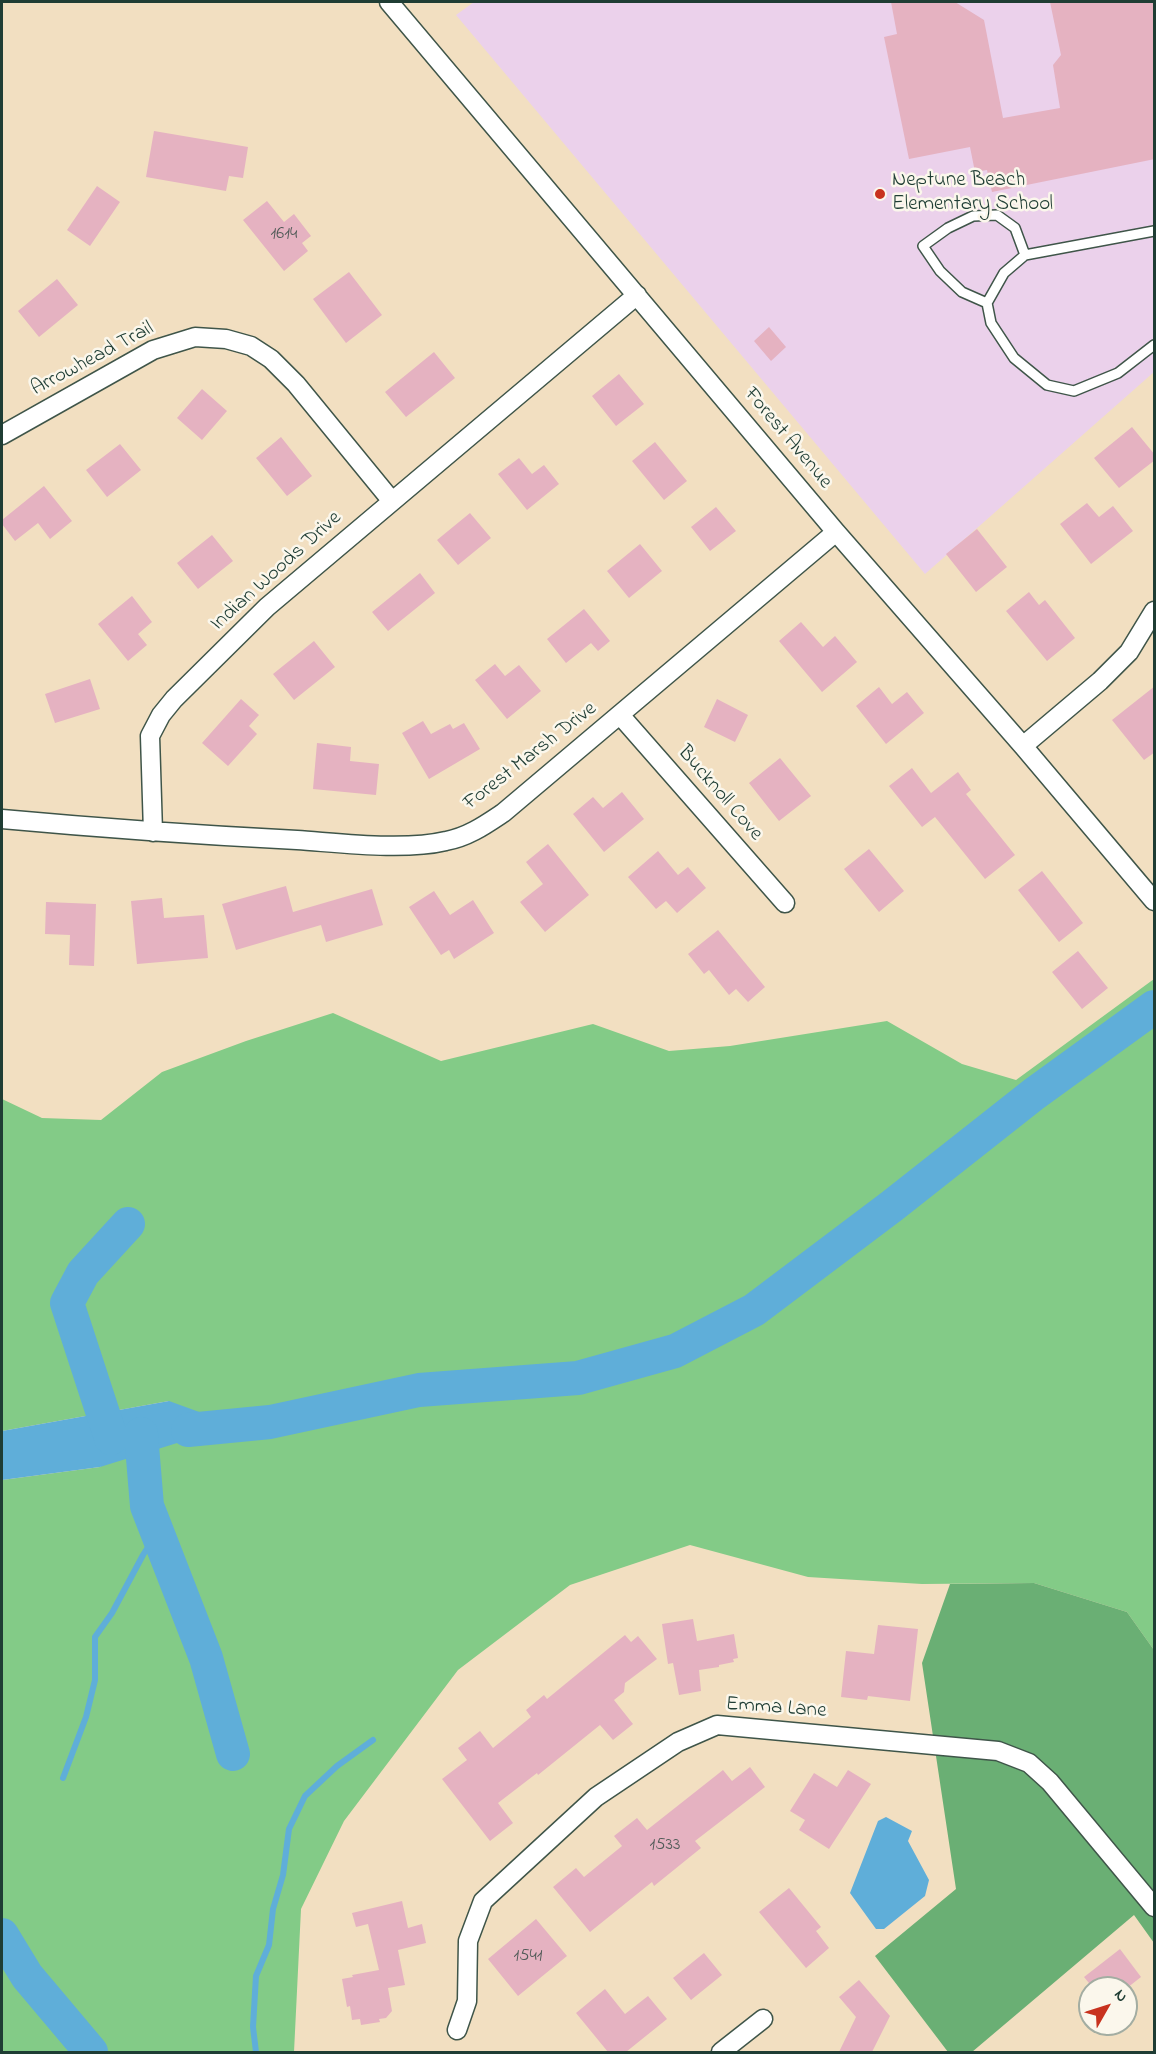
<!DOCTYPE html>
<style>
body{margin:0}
#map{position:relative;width:1156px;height:2054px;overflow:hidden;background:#f2dfc1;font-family:"Indie Flower",sans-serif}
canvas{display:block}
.frame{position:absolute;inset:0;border:3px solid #1f3d34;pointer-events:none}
.north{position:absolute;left:1078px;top:1976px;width:60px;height:60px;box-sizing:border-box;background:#fbf7ec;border:2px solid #a3ada2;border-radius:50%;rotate:51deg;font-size:16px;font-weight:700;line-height:24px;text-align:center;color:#1f3d34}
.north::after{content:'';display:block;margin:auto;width:21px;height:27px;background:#c8321e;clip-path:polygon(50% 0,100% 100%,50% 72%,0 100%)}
</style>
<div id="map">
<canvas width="1156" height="2054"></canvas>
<div class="frame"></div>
<div class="north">N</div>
</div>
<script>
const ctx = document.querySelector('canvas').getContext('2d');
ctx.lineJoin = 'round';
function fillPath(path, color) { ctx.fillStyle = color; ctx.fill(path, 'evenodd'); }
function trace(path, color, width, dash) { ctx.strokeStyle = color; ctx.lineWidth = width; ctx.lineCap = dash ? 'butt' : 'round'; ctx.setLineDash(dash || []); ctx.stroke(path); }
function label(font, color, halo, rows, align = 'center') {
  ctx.font = font + ' "Indie Flower",sans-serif'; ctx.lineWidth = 5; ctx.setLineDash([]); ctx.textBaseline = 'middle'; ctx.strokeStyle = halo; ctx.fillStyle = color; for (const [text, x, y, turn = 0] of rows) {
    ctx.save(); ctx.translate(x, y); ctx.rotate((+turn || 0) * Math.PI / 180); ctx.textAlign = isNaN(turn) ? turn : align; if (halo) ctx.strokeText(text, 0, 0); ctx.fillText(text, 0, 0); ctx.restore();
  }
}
fillPath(new Path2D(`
 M474,2H1154V372L925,574L456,15Z`), '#ebd1eb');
fillPath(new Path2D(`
 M1154,979V1650L1127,1612L1034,1583L922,1584L808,1577L690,1545L570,1585L458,1670L344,1821L301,1909L294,2052H2V1480L100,1467L169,1401L2,1431V1099L42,1118L101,1120L162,1072L246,1041L333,1013L441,1061L593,1024L669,1051L730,1046L887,1021L962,1064L1016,1080Z`), '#83cb87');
fillPath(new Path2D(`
 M1034,1583L1127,1612L1154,1650V1943L1134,1915L972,2052H948L875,1956L956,1889L922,1663L950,1584Z`), '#6aaf74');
fillPath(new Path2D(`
 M169,1401L235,1425L100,1467L2,1480V1431Z
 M886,1817L912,1831L908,1841L929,1880L925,1896L884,1929H876L850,1893L878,1821Z`), '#5faed9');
trace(new Path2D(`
 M63,1778L86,1717L95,1680V1637L112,1613L143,1555L157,1533
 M256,2052L253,2027L256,1976L269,1945L273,1909L283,1875L289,1829L305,1796L337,1766L373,1740`), '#5faed9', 6);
trace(new Path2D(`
 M188,1430L270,1422L419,1390L578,1378L675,1351L754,1310L892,1206L1034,1094L1154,1007
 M141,1434L147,1506L206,1658L233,1754
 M111,1438L67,1303L83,1273L128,1224
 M2,1935L27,1976L91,2052`), '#5faed9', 34);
fillPath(new Path2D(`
 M891,2H955L984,20L1003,118L1060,108L1053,65L1061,55L1050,2H1155V159L992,192L987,170L975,172L970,147L909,159L884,37L897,34Z
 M154,131L248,147L243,178L229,176L226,191L146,177Z
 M97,186L120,202L90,246L67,230Z
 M267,201L284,222L294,214L311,236L302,243L308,251L284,271L243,220Z
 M349,272L382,315L346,343L313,299Z
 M57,279L78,305L39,337L18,311Z
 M769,327L786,347L771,361L754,341Z
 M434,352L455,378L406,417L385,392Z
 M619,374L644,404L616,426L592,396Z
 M202,389L227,411L202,440L177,418Z
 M1132,427L1155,455V460L1119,488L1094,458Z
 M281,437L312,476L287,496L256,458Z
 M655,442L687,481L664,500L632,461Z
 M120,444L141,470L107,497L86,470Z
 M519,458L532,474L544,465L559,484L527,510L498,474Z
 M44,486L72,521L50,539L38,523L15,541L2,524V520Z
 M1087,503L1099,517L1113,506L1133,531L1091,564L1060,524Z
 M716,507L736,531L710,551L691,527Z
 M470,513L491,538L458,565L437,540Z
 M977,529L1007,567L976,592L946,554Z
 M212,535L233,561L198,589L177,563Z
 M640,544L662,571L629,598L607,571Z
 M420,573L435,593L388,631L372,612Z
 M1029,592L1039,605L1045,600L1075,638L1047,661L1006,611Z
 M132,596L152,622L138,634L147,645L128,661L98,624Z
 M584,609L610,641L598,651L591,643L566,663L547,639Z
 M801,622L823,647L835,636L857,662L822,692L779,641Z
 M314,641L335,667L294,700L273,674Z
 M495,664L505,676L519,665L541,691L507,719L475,680Z
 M90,679L100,709L55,723L45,694Z
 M1155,686V752L1144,760L1112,720Z
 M879,687L892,704L907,692L924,713L886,744L856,706Z
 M241,699L259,715L249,726L257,734L228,766L202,743Z
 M717,699L748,715L735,742L704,727Z
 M423,721L431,734L450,724L453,729L464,723L480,749L429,779L402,733Z
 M317,743L351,747L350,761L379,764L376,795L313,789Z
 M780,758L811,796L779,821L749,783Z
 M912,768L931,793L958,772L971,790L966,794L1015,855L985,879L935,817L922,827L889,786Z
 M622,792L644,819L604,852L573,814L593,797L603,808Z
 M548,844L589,895L545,932L520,902L543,884L526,862Z
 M869,849L904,891L879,912L844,869Z
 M658,851L678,875L688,867L706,888L677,913L666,901L656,909L628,877Z
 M1042,871L1083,923L1059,942L1018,890Z
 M286,886L293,912L372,889L383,925L326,942L321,925L236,950L222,904Z
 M434,891L450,915L473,900L494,933L454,959L449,950L441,955L409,907Z
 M162,898L164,918L204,915L208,958L137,964L131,901Z
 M46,902L96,904L94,966L69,965L70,935L45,934Z
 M718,930L765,987L748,1002L736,989L729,995L709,970L704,974L688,954Z
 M1078,951L1108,988L1082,1009L1052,972Z
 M693,1619L697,1641L734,1634L738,1658L733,1659L734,1662L719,1665V1667L699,1670L701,1691L679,1695L673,1663L668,1664L662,1624Z
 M878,1625L918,1629L910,1701L868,1696L867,1700L841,1697L846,1651L874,1654Z
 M625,1635L631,1642L638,1636L657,1659L625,1683L624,1692L614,1700L633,1724L613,1740L600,1725L538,1775L537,1773L498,1803L513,1823L490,1841L442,1779L467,1760L458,1748L480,1731L493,1748L531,1717L526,1710L544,1695L547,1699Z
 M750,1767L765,1787L695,1841L701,1848L654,1886L652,1882L590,1932L553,1887L576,1868L584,1877L622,1846L614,1836L637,1818L647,1830L723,1770L732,1781Z
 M848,1770L871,1784L829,1849L799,1830L805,1820L790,1811L814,1773L837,1787Z
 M789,1888L821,1927L816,1931L829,1948L806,1968L759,1912Z
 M402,1901L408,1928L422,1924L426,1943L398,1950L405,1985L388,1988L392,2011L386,2018L379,2019L380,2022L361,2025L360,2019L352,2020L350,2006L347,2007L342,1979L353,1977L352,1975L379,1970L368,1924L356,1927L352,1913Z
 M536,1919L567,1956L518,1996L488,1959Z
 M1120,1949L1141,1977L1127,1988H1093L1084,1977Z
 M704,1953L722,1975L691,2000L673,1978Z
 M859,1980L890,2016L872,2052H839L856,2017L839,1997Z
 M605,1989L625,2014L648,1996L667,2019L626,2052H608L576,2013Z`), '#e5b2c1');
const service = new Path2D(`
 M1154,231L1025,255L1004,273L987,303L991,323L1014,358L1047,385L1074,391L1118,373L1154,345
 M987,303L962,292L940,271L923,246L948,228L973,216L997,215L1015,228L1025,255`);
const minor = new Path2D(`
 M389,2L836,532L1023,746L1154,901
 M2,435L153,350L195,337L226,339L251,346L271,359L296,384L391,500
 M620,715L785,903
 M1023,746L1100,681L1129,652L1154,611
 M2,819C100,828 198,835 297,840C341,843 404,851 446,841C468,837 485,825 503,813L836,532
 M153,832L150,736L161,715L174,699L267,607L637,295
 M457,2030L467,2001L468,1941L483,1901L596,1797L678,1742L717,1725L998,1751L1029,1763L1050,1782L1154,1907
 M721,2052L763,2019`);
trace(service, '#3f5549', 12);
trace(minor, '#3f5549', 21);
trace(service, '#fff', 9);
trace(minor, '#fff', 18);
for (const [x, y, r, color] of [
 [880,194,6,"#c8321e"]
]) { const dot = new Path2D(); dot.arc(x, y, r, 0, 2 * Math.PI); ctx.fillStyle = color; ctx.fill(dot); trace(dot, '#fbf7ec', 2); }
label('18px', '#505a57', null, [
 ["1614",284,235],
 ["1533",665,1846],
 ["1541",528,1957]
]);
label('21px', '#1f3d34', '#fbf7ec', [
 ["Neptune Beach",892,182],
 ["Elementary School",892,206]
], 'left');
label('21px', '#1f3d34', '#fbf7ec', [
 ["Arrowhead Trail",93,360,-28],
 ["Forest Avenue",787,439,50],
 ["Indian Woods Drive",277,572,-42],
 ["Forest Marsh Drive",531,757,-38],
 ["Bucknoll Cove",719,794,49],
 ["Emma Lane",776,1709,4]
]);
</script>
